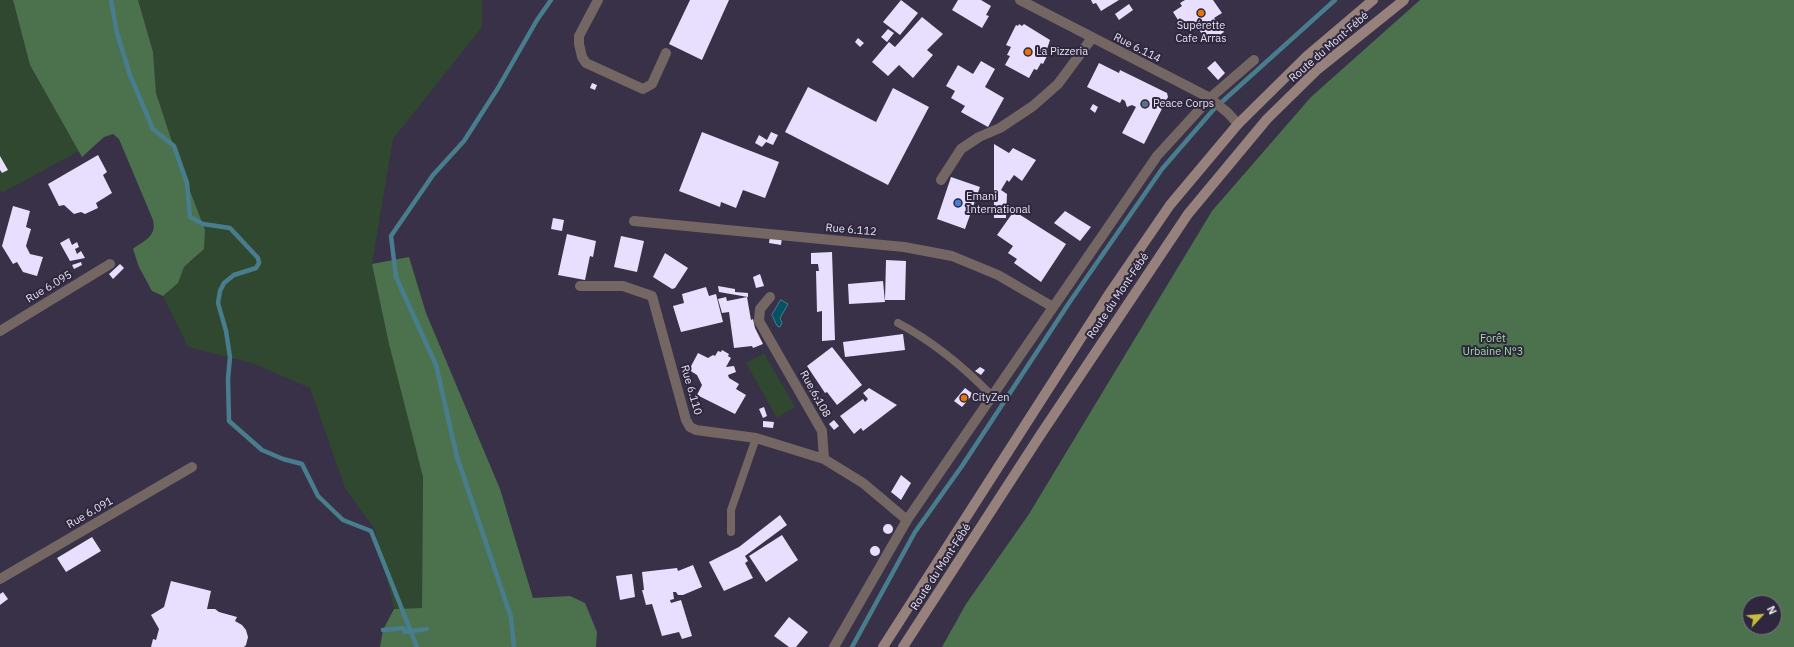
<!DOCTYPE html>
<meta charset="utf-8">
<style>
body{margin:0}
#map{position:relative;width:1794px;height:647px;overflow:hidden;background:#383148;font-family:"IBM Plex Sans",sans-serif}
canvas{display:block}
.north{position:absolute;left:1742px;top:595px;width:40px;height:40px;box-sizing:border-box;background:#2e273d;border:1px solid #777185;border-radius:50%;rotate:64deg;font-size:11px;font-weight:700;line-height:16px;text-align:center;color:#e5e1f0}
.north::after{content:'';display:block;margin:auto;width:14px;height:18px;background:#c5bc3d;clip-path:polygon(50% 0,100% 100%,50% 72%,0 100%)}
</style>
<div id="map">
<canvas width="1794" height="647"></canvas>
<div class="north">N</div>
</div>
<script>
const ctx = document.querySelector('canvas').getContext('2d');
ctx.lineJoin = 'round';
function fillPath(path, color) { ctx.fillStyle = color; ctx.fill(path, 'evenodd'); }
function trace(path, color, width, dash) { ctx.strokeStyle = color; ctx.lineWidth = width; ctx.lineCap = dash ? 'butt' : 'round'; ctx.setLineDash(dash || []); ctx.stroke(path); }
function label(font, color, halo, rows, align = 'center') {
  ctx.font = font + ' "IBM Plex Sans",sans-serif'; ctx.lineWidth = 4; ctx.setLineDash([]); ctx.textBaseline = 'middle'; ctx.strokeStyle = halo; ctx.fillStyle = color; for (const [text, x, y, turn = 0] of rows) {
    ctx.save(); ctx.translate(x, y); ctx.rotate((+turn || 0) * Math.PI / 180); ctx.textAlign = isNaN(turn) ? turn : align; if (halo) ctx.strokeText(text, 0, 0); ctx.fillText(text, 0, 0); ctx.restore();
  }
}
fillPath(new Path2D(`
 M0,0H13L30,65L79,151L2,193L0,189Z
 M138,0H482V27L393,139L372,264L389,344L423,477L422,608L394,609L375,530L345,488L310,388L252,363L188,347L163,296L178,283L184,267L197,257L205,230L177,157L156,93L153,52Z
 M764,353L795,407L777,418L746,363Z`), '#304730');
fillPath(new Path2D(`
 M13,0H138L153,52L156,93L177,157L205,230L204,249L184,267L178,283L163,296L152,291L139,267L133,249C145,240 157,236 153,220L119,139L113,134L104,137L82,157L30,65Z
 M1420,0H1794V647H942L966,604L1029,514L1212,211L1311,97ZM1750,603H1774V627H1750Z
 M409,257L426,313L500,489L533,598L570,596L585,603L597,632L596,647H380L383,630L394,609L422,608L423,477L389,344L372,264Z`), '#4c724d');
const water = new Path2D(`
 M781,300L788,304L780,318L782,323L780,327L777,326L772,315Z`);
fillPath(water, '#055264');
trace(water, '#487d8e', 1);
trace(new Path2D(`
 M111,0L117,33L130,75L153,129L174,146L187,183L190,217L203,224L230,228L258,258L259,263L256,268L234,275L224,283L220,291L218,303L226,331L230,357L228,379L229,421L262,450L283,459L302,464L318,496L343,520L371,531L417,647
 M383,630L404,628L405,632L427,629
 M514,647L511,617L457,457L436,365L396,277L391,236L433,175L464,141L498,88L537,20L551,0
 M852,647L915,532L962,466L1069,303L1162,169L1214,109L1335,0`), '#487d8e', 4.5);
fillPath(new Path2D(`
 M690,0H729L702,60L669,44Z
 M901,0L918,13L900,35L883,22Z
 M958,0H981L991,6L986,15L989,16L982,28L952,10Z
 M1091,0H1119L1101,11L1096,3L1093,4Z
 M1185,0H1213L1222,13L1214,18L1224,32L1208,43L1196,25L1193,24L1188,28L1180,18L1178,20L1173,12L1182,6L1180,3Z
 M1129,4L1133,10L1119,20L1115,14Z
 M922,17L943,34L927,50L933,55L913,78L899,65L888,76L872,62L889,42L895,47Z
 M1019,24L1022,26L1024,24L1050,40L1045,55L1047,56L1043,64L1041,63L1037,70L1034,69L1029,78L1005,65L1010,56L1007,55L1011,47L1006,45L1016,25L1018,26Z
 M888,29L894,33L887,42L881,37Z
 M858,38L864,43L860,47L855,42Z
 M981,61L995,69L985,87L1004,98L988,127L961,112L965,106L951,98L955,91L946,86L958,65L973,74Z
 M1215,61L1225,73L1218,80L1207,68Z
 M1099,63L1119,73L1120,70L1167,93L1168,97L1144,144L1122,133L1136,107L1132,105L1127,107L1125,101L1122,99L1120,103L1087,87Z
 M592,83L597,85L595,90L590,88Z
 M808,87L876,122L893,88L929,107L888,185L785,132Z
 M1093,104L1098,107L1095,113L1090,109Z
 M702,132L779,162L765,198L743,190L736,208L721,202L720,207L679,191Z
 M771,132L778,135L773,145L766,142L762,147L755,143L759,135L767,140Z
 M994,144L1009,153L1013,148L1036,160L1022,181L1014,175L1009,182L1007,180L1001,190L1007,194L1006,218H994Z
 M98,155L107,172L103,175L112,193L96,203L98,208L85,214L81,212L74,214L64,205L59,206L48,184Z
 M0,156L8,170L2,173L0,170Z
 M951,177L980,187L965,229L937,219Z
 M13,206L30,211L26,227L31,229L26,246L30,254L43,257L37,276L23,272L17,262L13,264L2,246Z
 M1014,211L1066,244L1041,282L1014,263L1017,259L1008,253L1013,246L997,235Z
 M1065,211L1091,227L1080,241L1054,223Z
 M553,218L564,220L562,231L551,229Z
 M567,234L596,241L593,257L590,256L585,280L558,275Z
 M621,236L644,241L637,272L614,267Z
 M770,236L782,238L781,245L769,243Z
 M69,238L72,245L77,242L79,247L75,249L77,254L81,251L85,258L70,261L60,243Z
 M832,252L835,340L822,341V311L817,312L816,271H819L818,264H811V253Z
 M665,253L688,268L675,288L672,289L653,277Z
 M886,260L906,261L905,300H885Z
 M81,262L82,265L74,269L72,265Z
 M120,264L124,268L113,279L109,274Z
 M760,274L764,286L756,288L753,277Z
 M883,281L885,302L849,304L848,284Z
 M718,286L735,289V292L748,293V297L719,292Z
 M706,287L709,296L716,294L723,322L681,332L673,306L684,303L682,294Z
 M726,297L727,301L747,297L751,320L753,319L755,328L763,344L753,348L752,346L734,348L729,312L722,313L718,299Z
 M903,334L905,350L845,357L843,342Z
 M832,347L862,385L837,405L827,392L825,393L807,366Z
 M722,350L729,354L728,356L731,358L726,367L734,366L736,372L728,375L729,378L739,384L736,389L746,395L735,414L697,395L702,385L697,375L689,370L698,353L708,358L713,355L715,356L718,351L721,352Z
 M980,367L985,370L981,375L975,371Z
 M812,386L820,400L815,403L808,388Z
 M869,388L897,405L863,431L861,428L854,434L840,416L863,399L865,402L868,399L863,393Z
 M965,388L973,394L962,407L954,401Z
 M764,407L767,416L763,418L759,409Z
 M827,408L830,415L824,418L821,411Z
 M834,420L839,426L834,430L829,424Z
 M763,421L774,422L773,428L763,427Z
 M901,475L911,483L901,500L891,492Z
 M780,515L787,525L745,556L748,561L745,563L753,578L724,591L709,562L739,547Z
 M883 529a5 5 0 1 1 10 0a5 5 0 1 1-10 0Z
 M782,535L798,560L766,582L749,556Z
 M92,537L101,551L66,572L57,558Z
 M870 551a5 5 0 1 1 10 0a5 5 0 1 1-10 0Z
 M693,565L702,587L683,595H678L676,592H673L674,599L670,600L671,603L681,600L692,636L682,639L679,632L662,636L652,604L646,605L642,590H644L642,572L677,568L678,571Z
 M632,574L635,597L620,600L616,576Z
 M171,581L211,591L207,609H215L219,612L237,617L235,621L242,625L246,630L248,637L246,645L244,647H151L153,639L156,640L159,629L151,615L164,607Z
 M3,592L8,599L0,605V594Z
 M789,617L808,632L796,647H789L774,636Z`), '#e8dffe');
trace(new Path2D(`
 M898,323C934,342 964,367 992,396
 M731,532V510L756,438`), '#746663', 8);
trace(new Path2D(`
 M598,0L579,36V44L582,57L586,63L643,89L652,84L666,53
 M1020,0L1210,98L1228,113L1238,124
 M941,180L961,149L979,137L1000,128L1033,106L1058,84L1092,38
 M634,221L904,247L952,256L998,275L1053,307
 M580,286H623L652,296L686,420L690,427L696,430L756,438L824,459
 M770,297L760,309L759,321L822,431L824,459L863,483L907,520
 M0,331L110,264
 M0,579L192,467
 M834,647L907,520L1157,156L1210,98L1254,60`), '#746663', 10);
trace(new Path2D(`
 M883,647L1111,291L1170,205L1238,124L1307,56L1373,0
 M903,647L1039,437L1188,214L1267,119L1318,69L1404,0`), '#96817c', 10);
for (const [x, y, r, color] of [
 [1201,13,4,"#e8710a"],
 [1028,52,4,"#e8710a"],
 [1145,104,4,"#5c6f8a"],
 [958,203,4,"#3f7fe0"],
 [964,398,4,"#e8710a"]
]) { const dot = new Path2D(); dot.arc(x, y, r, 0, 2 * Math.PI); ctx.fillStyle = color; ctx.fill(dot); trace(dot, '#2e273d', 1.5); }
label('11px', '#e5e1f0', '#2e273d', [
 ["Supérette",1201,26,"center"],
 ["Cafe Arras",1201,39,"center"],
 ["La Pizzeria",1036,52],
 ["Peace Corps",1153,104],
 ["Emani",966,197],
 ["International",966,210],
 ["CityZen",972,398]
], 'left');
label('11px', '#e5e1f0', '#2e273d', [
 ["Route du Mont-Fébé",1329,47,-41],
 ["Rue 6.114",1137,48,27],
 ["Rue 6.112",851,230,5],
 ["Rue 6.095",49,287,-31],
 ["Route du Mont-Fébé",1118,296,-56],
 ["Rue 6.110",691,390,74],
 ["Rue 6.108",815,394,61],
 ["Rue 6.091",90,513,-30],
 ["Route du Mont-Fébé",941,567,-57]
]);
label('11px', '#a0dca1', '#2e273d', [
 ["Forêt",1493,339],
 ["Urbaine N°3",1493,352]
]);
</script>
